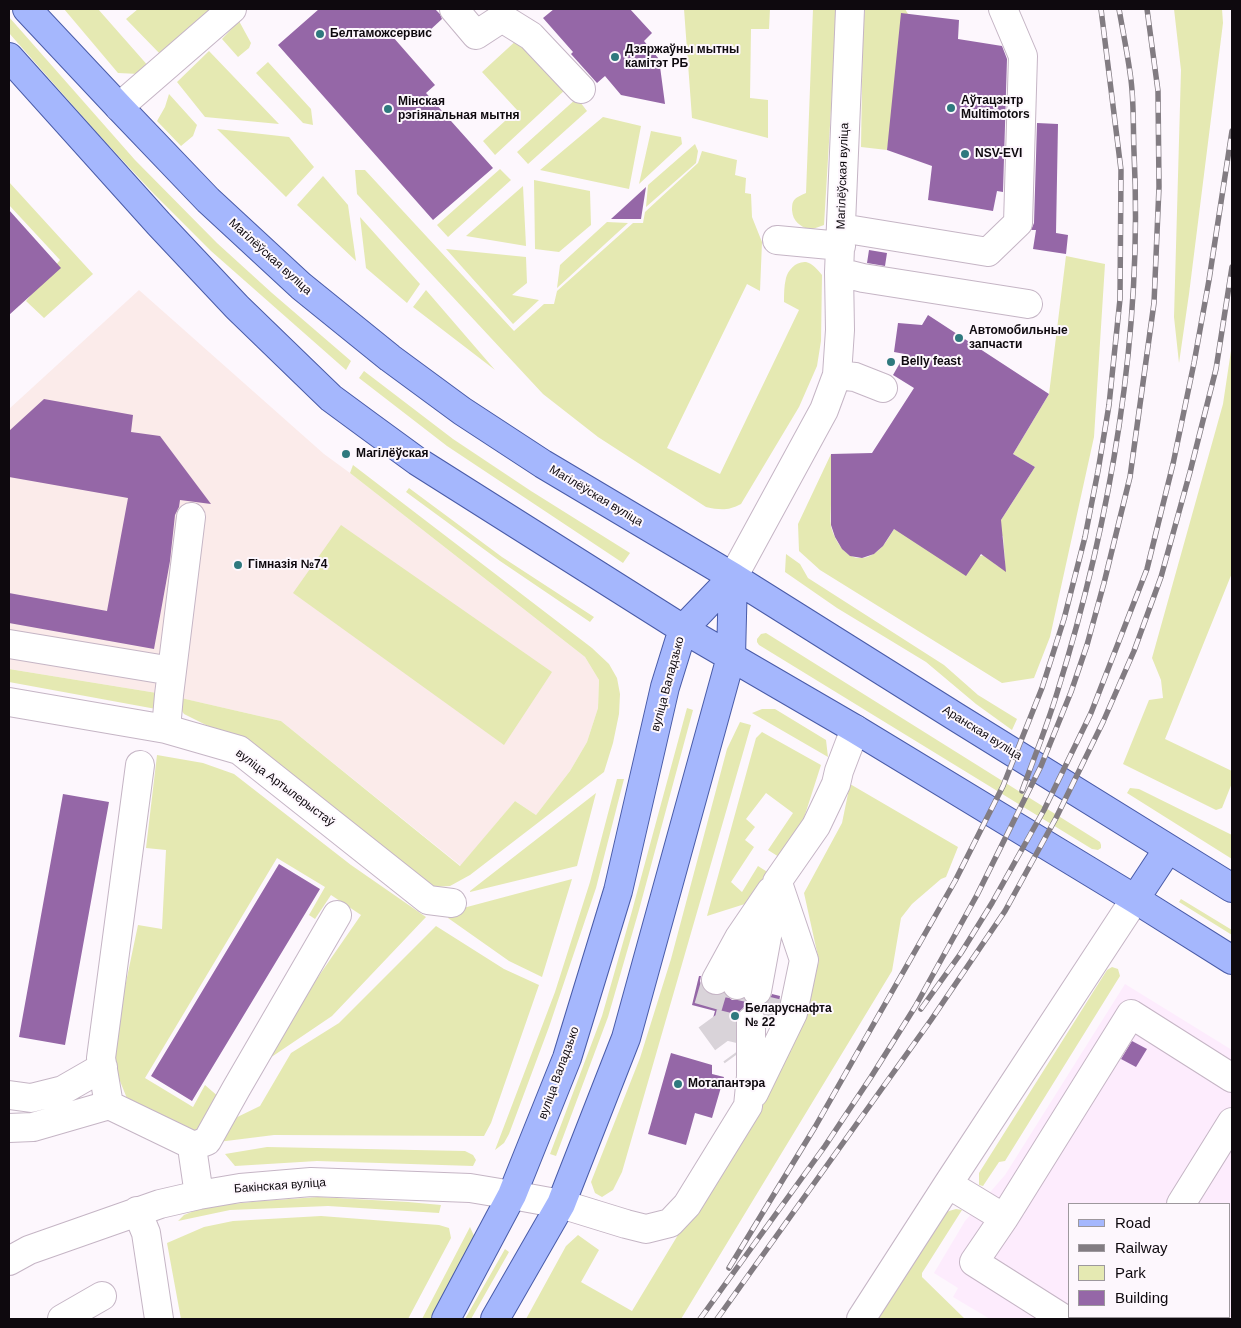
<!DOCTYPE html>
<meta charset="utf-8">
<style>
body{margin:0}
#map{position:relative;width:1241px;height:1328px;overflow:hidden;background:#fdf7fd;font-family:Arial,sans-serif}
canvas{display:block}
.frame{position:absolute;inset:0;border:10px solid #0e090e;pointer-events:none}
.legend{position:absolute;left:1068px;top:1203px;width:162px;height:115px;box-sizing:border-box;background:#fdf7fd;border:1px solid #9d989d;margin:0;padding:6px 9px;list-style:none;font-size:15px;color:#0e090e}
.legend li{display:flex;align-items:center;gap:10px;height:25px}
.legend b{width:25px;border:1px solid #9d989d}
</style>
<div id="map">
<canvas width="1241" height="1328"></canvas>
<div class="frame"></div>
<ul class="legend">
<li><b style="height:6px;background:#a5b7fd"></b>Road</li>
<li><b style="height:6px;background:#827c82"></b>Railway</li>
<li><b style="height:14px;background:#e5e9b2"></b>Park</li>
<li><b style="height:14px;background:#9567a7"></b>Building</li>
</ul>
</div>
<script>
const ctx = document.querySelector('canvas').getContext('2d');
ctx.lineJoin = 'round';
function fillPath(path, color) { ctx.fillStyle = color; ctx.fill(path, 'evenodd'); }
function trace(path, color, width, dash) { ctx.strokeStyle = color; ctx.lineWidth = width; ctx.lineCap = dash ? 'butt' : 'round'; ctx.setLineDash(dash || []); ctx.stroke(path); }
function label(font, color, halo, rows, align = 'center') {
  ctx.font = font + ' Arial,sans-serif'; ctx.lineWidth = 4; ctx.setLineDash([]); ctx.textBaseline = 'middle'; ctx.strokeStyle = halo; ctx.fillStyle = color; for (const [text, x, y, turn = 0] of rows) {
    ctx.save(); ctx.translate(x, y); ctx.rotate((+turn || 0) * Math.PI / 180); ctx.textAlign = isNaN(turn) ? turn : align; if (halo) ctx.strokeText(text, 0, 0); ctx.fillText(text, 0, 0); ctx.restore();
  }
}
fillPath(new Path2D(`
 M1125,984L1232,1050V1319H990L953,1297L958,1288L934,1273L965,1221L1005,1175ZM1070,1204H1230V1317H1070Z`), '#fdecfd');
fillPath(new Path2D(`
 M139,290L324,454L350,473L585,657L599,680L598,708L587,742L570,771L536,815L515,801L461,866L281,721L163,694L9,669V409Z`), '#fbebea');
fillPath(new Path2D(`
 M64,9H98L150,68L139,74L118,73Z
 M138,9H215L163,57L126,19Z
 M684,9H770L769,29H751L750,98L768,100V138L692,118Z
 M813,9H837L824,225L810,230C800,226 793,222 792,210C792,208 792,204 793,202C795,197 802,195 806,193Z
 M865,9H905L908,14L887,150L861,147L863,24Z
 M1174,9H1222L1223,23L1189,294L1179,363L1174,317L1181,70Z
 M9,17L135,160L217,243L272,293L351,361L346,370L211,251L154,194L98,134L9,33Z
 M239,21L251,43L249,48L238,57L222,39Z
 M519,38L566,89L495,155L483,141L517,110L482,72Z
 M209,51L279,124L205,117L177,82Z
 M268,62L311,109L313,125L303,123L256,73Z
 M169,94L197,125L193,136L181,146L157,121L165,107Z
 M577,98L587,111L528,164L517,152Z
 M603,117L641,126L629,189L540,170Z
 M217,129L289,137L314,167L286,197Z
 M651,131L681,137L682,144L639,184Z
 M695,144L698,151L696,163L646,207L648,185Z
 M702,151L737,160L735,175L746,178L745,193L751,194L752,217L762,242L760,291L747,284L667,448L720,474L799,310L784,302C784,294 784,286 786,278C788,270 796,261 806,262C812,263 818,270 822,275L821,341L817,366L799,407L741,504C728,511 720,510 706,507L598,437L543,394L357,194L355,170H365L514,331L544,304H554L557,291L633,223H643L645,212L698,163Z
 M500,169L511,180L448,237L437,225Z
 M323,176L348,205L356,261L297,205Z
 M534,180L590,191L591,225L559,252L535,249Z
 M9,182L93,274L44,318L26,301L60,260L9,205Z
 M523,186L526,246L466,236Z
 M360,217L420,284L407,303L366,268Z
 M607,222L628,223L557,288L560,265Z
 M446,249L526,257L527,283L512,295L539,300L513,324Z
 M1066,256L1105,264L1094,437L1050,637L1034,678L1002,683L820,570L799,551L798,524L831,454C831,470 831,487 831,504C831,511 830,520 831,527C837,547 853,568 875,553C884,547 889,537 894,529L980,556L992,553L995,564L998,566H1002L1005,563L1003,536L992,534L1035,467L1013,454L1049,394Z
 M426,290L495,370L413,307Z
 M1232,344V573L1165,739L1232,771V783L1222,808L1216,810L1123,764L1149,700L1163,698L1161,680L1152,658L1223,404Z
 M364,371L453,439L531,491L630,553L623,563L447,446L359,378Z
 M353,465L592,648L609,664L617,678L620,694L619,714L613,743L604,772L470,875L450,886L434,887L254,746L206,725L184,714L180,708L181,698L281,721L460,866L515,801L536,815L570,771L587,742L598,708L599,680L585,657L350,473Z
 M409,488L502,557L594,617L590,622L500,561L406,492Z
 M341,525L552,672L504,745L293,593Z
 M786,554L800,564L808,578L944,665L978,695L1017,719L1012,730L976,704L926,662L837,608L785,572Z
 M766,633L1100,842L1101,845V848L1098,850L1092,849L759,645L757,642V639L761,634Z
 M9,669L163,694L156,709L9,682Z
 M687,708L693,710L639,910L608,1017L556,1156L550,1154L602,1016L632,911Z
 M762,709H775L826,740L828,757L752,713Z
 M740,722L751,725L622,1172L613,1190L602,1197L595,1193L591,1182L640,1058L671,959L727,749Z
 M762,732L821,765L803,821L779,857L768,850L793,813L766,793L746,819L755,827L745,840L754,847L731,882L742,892L758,866L769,873L748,903L707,916L756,738Z
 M157,755L203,763L234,774L351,865L426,917L332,1016L270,1058L264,1055L361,915L331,895L315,919L309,915L325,887L277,858L145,1078L193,1107L205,1085L220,1098L196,1139L128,1101L118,1076L113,1044L138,925L162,929L166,850L146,848Z
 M617,779H624L596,888L549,1027L509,1134L504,1143L495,1150L555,992L590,882Z
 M850,784L958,847L946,877L941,879L912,904L901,918L892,971L681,1319H526L566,1246L578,1235L599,1250L581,1282L632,1311L716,1172L785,1050L791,1051L819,961L804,893L842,823Z
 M1130,788L1139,789L1232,835V859L1127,793Z
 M596,793L577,866L470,892V891Z
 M572,879L542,977L509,961L448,918L452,911Z
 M1181,899L1232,930V935L1179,902Z
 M436,926L504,969L539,985L491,1123L484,1136L274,1135L218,1142L225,1123L260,1106L291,1053L339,1023Z
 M1112,967L1118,969L1120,976L1005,1161L999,1162L983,1186L979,1185V1173L1107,970Z
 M267,1147L465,1151L473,1155L476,1160L473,1166L317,1161L235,1166L225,1154Z
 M318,1197L408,1202L441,1205L439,1213L328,1206L230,1210L178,1221L184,1215L204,1207L261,1201Z
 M956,1209L962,1210L922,1273V1277L965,1319H876L943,1214L949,1211Z
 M321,1216L439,1225L449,1228L451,1238L408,1319H181L167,1243L204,1227L233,1221Z
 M470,1227L475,1238L432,1319H422Z
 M505,1249L509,1252L471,1319H465Z`), '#e5e9b2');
fillPath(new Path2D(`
 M319,9H435L440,14L442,19L429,31L386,29L435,85L426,93L493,168L433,220L278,45Z
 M554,9H630L652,33L644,41L659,59L665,104L621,95L605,76L597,83L571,54L573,52L543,18Z
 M901,13L959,20L958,39L1002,46L1007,59L1003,192L997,191L993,211L928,200L932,166L887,150Z
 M1037,123L1058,124L1056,233L1068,235L1066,254L1033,249L1036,230H1031L1034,223Z
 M646,187L641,219H611Z
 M9,210L61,268L9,315Z
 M869,250L887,253L885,266L867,263Z
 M928,315L1049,394L1013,454L1035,467L1001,520L1006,572L981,554L966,576L894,529L883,546L874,554L862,558L850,556L842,549L835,537L831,525V454L872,453L914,388L893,375L905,354L894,352L898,323L922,325Z
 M44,399L133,415L131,432L160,436L211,504L180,500L179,507L175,515L170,561L154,649L9,623V593L107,611L128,498L9,477V431Z
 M63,794L109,802L65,1045L19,1037Z
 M279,864L320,889L192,1101L151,1076Z
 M699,976H701L700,981L702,988L708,993L716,996L724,993L732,1000H739L744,999L747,1003L753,1006L744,1007L738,1013L735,1021V1036L710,1029L715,1011L692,1005Z
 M772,994L780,996L778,1008L769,1026L767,1025L764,1013L759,1008L755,1006H763L769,1001Z
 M1132,1041L1147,1049L1136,1067L1121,1059Z
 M671,1053L712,1065V1074L724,1077L712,1118L695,1113L686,1145L648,1134Z`), '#9567a7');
trace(new Path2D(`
 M716,980L706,1014L736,1055
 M767,1025L774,995
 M724,1040L737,985`), '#d9d3d9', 28, [28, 14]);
const minor = new Path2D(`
 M454,9L476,35L502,18L531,36L581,89
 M119,107L232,9
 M841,228L988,252L1018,223L1023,56L1003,9
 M777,240L841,246
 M839,272L863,278L1028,304
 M837,375L855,377L883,388
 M733,577L824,410L837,375L840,330L839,272L850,9
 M9,644L172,671
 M9,702L166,729L239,750L428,900L452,903
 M166,729L169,695L191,517
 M140,765L101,1058L109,1105L194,1146
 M716,980L739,938L771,891
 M737,985L753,944
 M757,991L777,882L816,826L836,784L839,771L855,729
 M754,1093L793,1013L804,960L778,883
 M9,1095L31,1098L63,1090L103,1067
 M9,1128L33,1127L109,1105
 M948,1184L1004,1218
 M199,1195L193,1154L194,1146L207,1141L236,1089L337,915
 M1181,1204L1232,1122
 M137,1211L146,1233L159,1319
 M9,1261L29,1250L160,1204L199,1195L240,1188L311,1182L470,1188L512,1195L561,1204L626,1224L646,1229L670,1223L687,1205L748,1106L751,1076V1021
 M62,1319L102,1296
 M861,1319L948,1184L1135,899
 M1064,1319L974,1262L1004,1218L1131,1014L1232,1078
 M1109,1319L1111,1317`);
const major = new Path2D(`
 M27,9L119,107L208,200L301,286L390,358L462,411L543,464L733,577L956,717L1232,888
 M9,57L159,224L237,307L331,398L369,426L417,461L683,629L855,729L1135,899L1232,960
 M1135,899L1168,849
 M446,1319L512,1195L567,1058L618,891L665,687L683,629L733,577
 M495,1319L561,1204L626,1038L731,657L733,577`);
trace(minor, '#c5b5c5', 30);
trace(major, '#495ba8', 30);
trace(minor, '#fff', 28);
trace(major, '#a5b7fd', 28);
const rail = new Path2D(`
 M1022,791C1034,758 1047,726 1057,693C1111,520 1143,333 1134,152C1133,128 1134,104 1131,80C1128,56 1123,32 1119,9
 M921,1009L961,953L992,903L1044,810L1091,713L1147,569L1173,464L1194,363L1209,280L1232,131
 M729,1268L815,1127L955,881L1003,786L1042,688L1064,619L1085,537L1098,471L1109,405L1120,299L1121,170L1101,9
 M700,1319L825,1146L871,1077L915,1007L977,895L1041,766L1071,692L1087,645L1104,583L1130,477L1154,303L1159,187L1158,91L1147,9
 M717,1319L931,1020L1005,911L1056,818L1103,722L1134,651L1161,577L1190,472L1216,369L1232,267`);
trace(rail, '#827c82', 5.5);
trace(rail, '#fdf7fd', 4, [11]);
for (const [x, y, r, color] of [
 [320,34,5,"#2f797e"],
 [615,57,5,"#2f797e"],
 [951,108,5,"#2f797e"],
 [388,109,5,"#2f797e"],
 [965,154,5,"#2f797e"],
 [959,338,5,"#2f797e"],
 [891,362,5,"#2f797e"],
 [346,454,5,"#2f797e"],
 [238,565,5,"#2f797e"],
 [735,1016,5,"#2f797e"],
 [678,1084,5,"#2f797e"]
]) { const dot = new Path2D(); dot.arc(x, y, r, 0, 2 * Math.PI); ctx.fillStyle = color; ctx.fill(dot); trace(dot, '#fdf7fd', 2); }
label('bold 12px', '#0e090e', '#fdf7fd', [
 ["Белтаможсервис",330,34],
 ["Дзяржаўны мытны",625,50],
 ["камітэт РБ",625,64],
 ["Аўтацэнтр",961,101],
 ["Multimotors",961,115],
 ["Мінская",398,102],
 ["рэгіянальная мытня",398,116],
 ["NSV-EVI",975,154],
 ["Автомобильные",969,331],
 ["запчасти",969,345],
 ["Belly feast",901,362],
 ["Магілёўская",356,454],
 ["Гімназія №74",248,565],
 ["Беларуснафта",745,1009],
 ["№ 22",745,1023],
 ["Мотапантэра",688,1084]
], 'left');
label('12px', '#0e090e', '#fdf7fd', [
 ["Магілёўская вуліца",843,176,-88],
 ["Магілёўская вуліца",270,257,42],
 ["Магілёўская вуліца",596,496,31],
 ["вуліца Валадзько",668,684,-75],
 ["Аранская вуліца",982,733,32],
 ["вуліца Артылерыстаў",285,788,37],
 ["вуліца Валадзько",559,1073,-70],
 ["Бакінская вуліца",280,1186,-4]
]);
</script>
